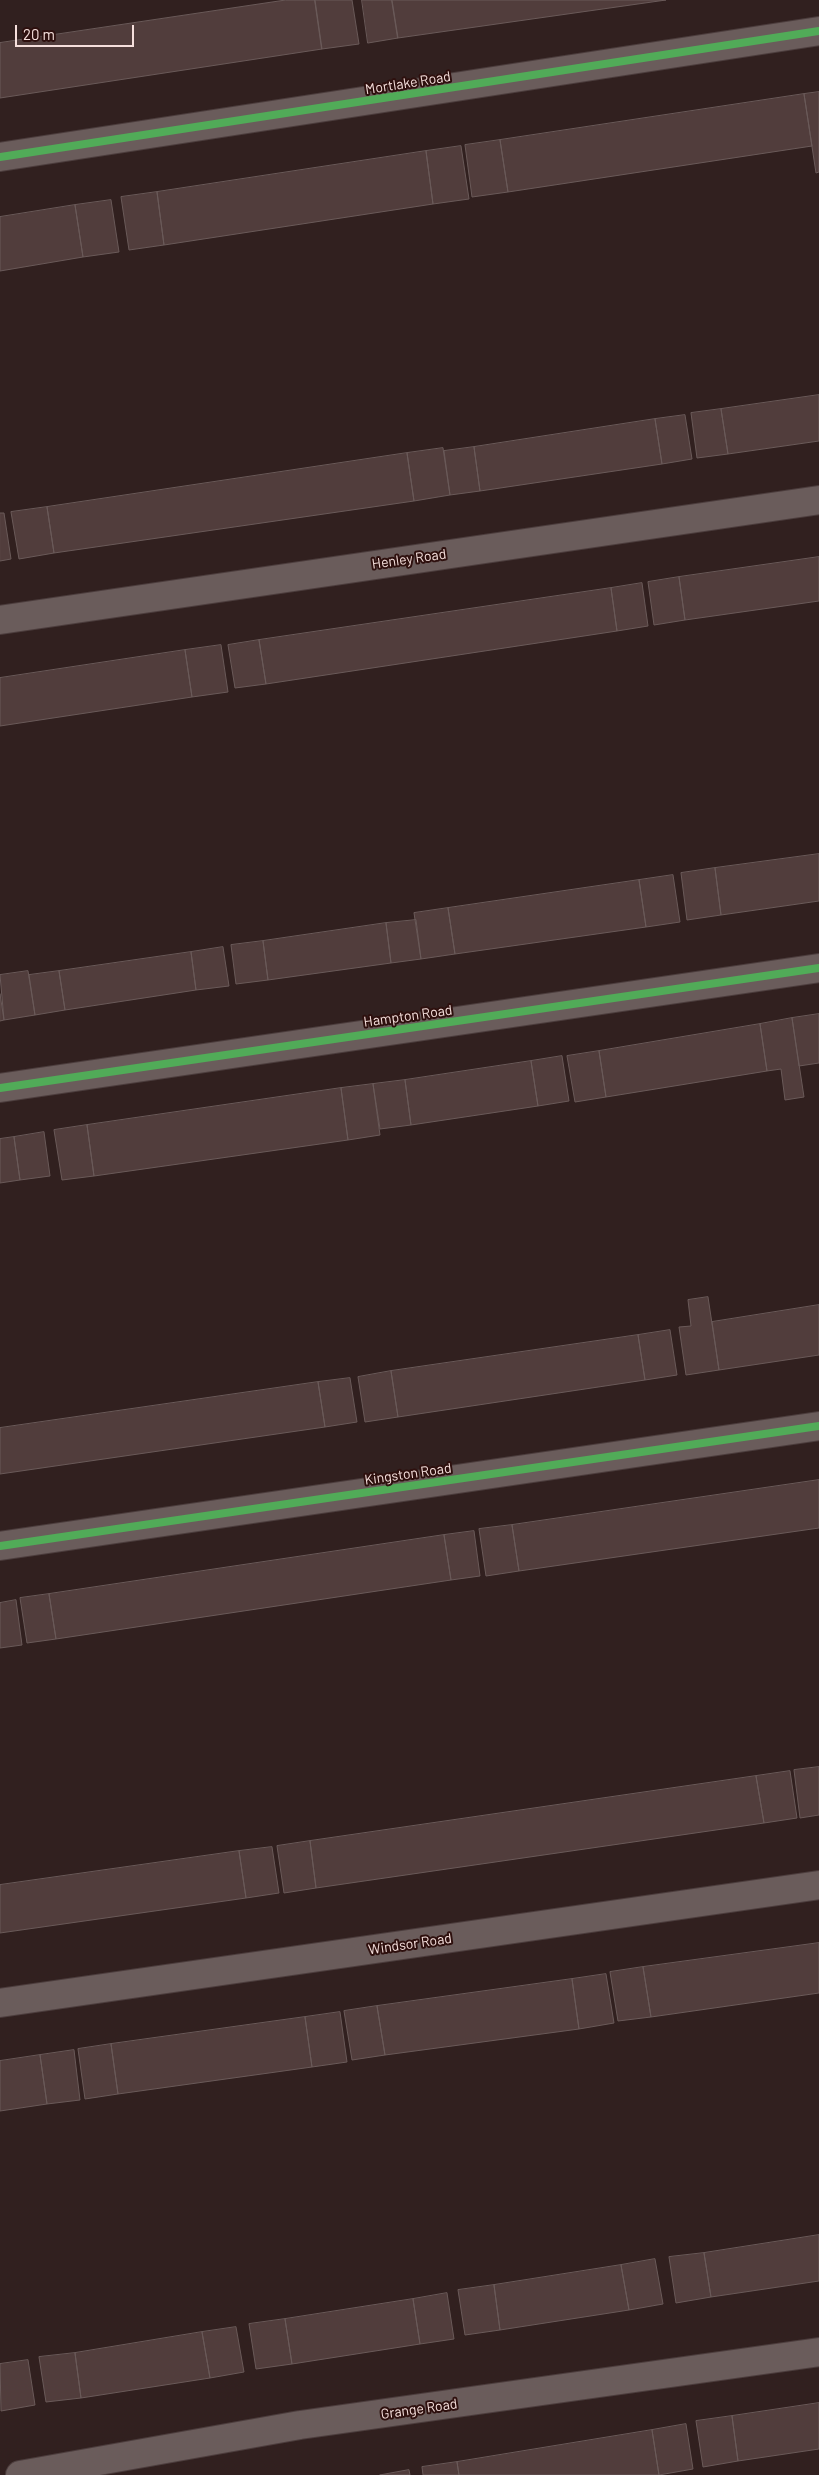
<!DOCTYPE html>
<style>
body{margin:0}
#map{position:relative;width:819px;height:2475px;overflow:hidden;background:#31201f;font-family:Barlow,sans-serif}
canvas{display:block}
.scale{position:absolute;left:15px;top:25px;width:119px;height:22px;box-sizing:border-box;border:2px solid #f5dfdc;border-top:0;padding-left:6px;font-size:15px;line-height:18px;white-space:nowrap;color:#f5dfdc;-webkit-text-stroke:4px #2e100e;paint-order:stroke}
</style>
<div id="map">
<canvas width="819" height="2475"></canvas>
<div class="scale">20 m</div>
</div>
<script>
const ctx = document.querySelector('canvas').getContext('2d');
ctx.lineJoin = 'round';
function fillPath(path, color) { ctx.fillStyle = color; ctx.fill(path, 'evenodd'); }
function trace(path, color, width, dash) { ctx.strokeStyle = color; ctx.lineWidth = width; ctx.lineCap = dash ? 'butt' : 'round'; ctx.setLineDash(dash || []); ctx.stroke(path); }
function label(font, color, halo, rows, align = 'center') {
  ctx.font = font + ' Barlow,sans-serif'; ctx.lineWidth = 4; ctx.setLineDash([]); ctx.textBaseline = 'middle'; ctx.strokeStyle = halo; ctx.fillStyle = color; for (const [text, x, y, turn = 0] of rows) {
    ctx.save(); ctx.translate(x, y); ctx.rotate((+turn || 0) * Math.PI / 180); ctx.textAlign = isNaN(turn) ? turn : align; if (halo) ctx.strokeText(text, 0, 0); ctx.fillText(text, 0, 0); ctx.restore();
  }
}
const building = new Path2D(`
 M286,0H315L322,49L0,98V43Z
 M315,0H352L359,44L322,49Z
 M362,0H392L398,38L368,43Z
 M392,0H666L398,38Z
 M819,92V172L816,173L804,94Z
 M804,94L812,146L508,192L500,140Z
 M500,140L508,192L472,197L465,145Z
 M461,146L469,199L433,204L426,151Z
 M426,151L433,204L164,245L157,192Z
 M157,192L164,245L129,250L121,197Z
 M111,200L119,252L83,257L75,205Z
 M75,205L83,257L0,271V217Z
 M819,395V441L728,454L721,409Z
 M721,409L728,454L697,458L691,413Z
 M685,415L692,459L662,464L655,419Z
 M655,419L662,464L480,491L474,447Z
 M474,447L480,491L450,495L444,451Z
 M443,448L450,495L414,501L407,453Z
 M407,453L414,501L54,553L47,507Z
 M47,507L54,553L19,559L11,512Z
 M0,513H4L11,559L0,561Z
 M819,557V601L685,620L679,577Z
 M679,577L685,620L654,625L648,582Z
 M642,583L648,626L617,631L611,588Z
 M611,588L617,631L266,684L259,640Z
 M259,640L266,684L235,688L228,645Z
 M221,645L228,692L192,697L185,650Z
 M185,650L192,697L0,726V678Z
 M819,854V901L721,915L715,868Z
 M715,868L721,915L687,920L681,873Z
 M673,875L680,922L646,927L639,880Z
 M639,880L646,927L455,954L448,908Z
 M448,908L455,954L421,959L414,913Z
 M416,920L421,959L391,963L386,923Z
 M386,923L391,963L268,980L263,941Z
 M263,941L268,980L236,984L231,945Z
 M223,947L229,986L196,990L191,952Z
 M191,952L196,990L65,1010L59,971Z
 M28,971L35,1015L4,1020L0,975Z
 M59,971L65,1010L35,1015L29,975Z
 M0,994L4,1020L0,1021Z
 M819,1014V1063L799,1066L792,1018Z
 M792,1018L804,1097L785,1100L781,1069L767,1071L760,1024Z
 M760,1024L767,1071L606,1097L599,1051Z
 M599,1051L606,1097L575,1102L567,1056Z
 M562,1056L569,1101L538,1106L531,1061Z
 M531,1061L538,1106L411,1125L405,1080Z
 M405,1080L411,1125L380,1129L373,1084Z
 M373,1084L380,1135L348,1140L341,1088Z
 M341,1088L348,1140L94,1176L87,1125Z
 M87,1125L94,1176L62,1180L54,1130Z
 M44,1132L50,1176L20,1180L14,1137Z
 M14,1137L20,1180L0,1183V1139Z
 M708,1297L719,1370L686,1375L679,1327L691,1326L688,1300Z
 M819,1305V1355L719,1370L712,1322Z
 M670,1330L677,1375L645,1380L638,1335Z
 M638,1335L645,1380L398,1417L391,1371Z
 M391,1371L398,1417L365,1422L358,1377Z
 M350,1378L357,1422L325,1427L318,1382Z
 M318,1382L325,1427L0,1474V1428Z
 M819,1480V1528L519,1571L512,1525Z
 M512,1525L519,1571L486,1576L479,1529Z
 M474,1531L480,1576L451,1580L444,1535Z
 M444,1535L451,1580L56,1639L49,1594Z
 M49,1594L56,1639L27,1643L20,1598Z
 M16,1600L22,1645L0,1648V1603Z
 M819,1767V1815L800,1818L794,1770Z
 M790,1771L797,1818L764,1823L756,1776Z
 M756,1776L764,1823L316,1888L310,1841Z
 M310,1841L316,1888L284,1893L277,1846Z
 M272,1847L279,1893L246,1898L239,1851Z
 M239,1851L246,1898L0,1933V1885Z
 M819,1943V1993L651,2017L643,1967Z
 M643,1967L651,2017L618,2021L610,1972Z
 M606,1974L614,2023L579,2029L572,1979Z
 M572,1979L579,2029L385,2055L377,2006Z
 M377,2006L385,2055L352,2060L344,2011Z
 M340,2012L347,2062L312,2067L305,2017Z
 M305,2017L312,2067L118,2094L111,2044Z
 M111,2044L118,2094L85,2099L78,2049Z
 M74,2050L80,2100L47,2104L40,2055Z
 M40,2055L47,2104L0,2111V2061Z
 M819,2235V2281L711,2297L704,2253Z
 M704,2253L711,2297L676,2303L669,2257Z
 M655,2259L663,2304L629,2310L621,2265Z
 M621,2265L629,2310L500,2330L494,2285Z
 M494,2285L500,2330L465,2335L458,2290Z
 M447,2293L454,2339L420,2344L413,2299Z
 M413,2299L420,2344L292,2364L285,2319Z
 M285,2319L292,2364L256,2369L249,2324Z
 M236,2327L244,2372L210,2378L202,2332Z
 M202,2332L210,2378L81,2398L75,2353Z
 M75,2353L81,2398L46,2402L39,2357Z
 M28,2360L35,2405L1,2411L0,2364Z
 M819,2403V2449L738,2461L732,2416Z
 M732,2416L738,2461L703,2467L696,2421Z
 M686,2424L693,2469L659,2475L652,2430Z
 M652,2430L659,2475H459L457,2462Z
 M457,2462L459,2475H423L422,2467Z
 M409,2470L410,2475H380Z`);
fillPath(building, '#513d3c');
trace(building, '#6a5a59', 1);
const street = new Path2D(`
 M0,157L819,31
 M0,620L819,500
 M0,1088L819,968
 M0,1546L819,1426
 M0,2003L819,1885
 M20,2475L300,2425L819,2352`);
trace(street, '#4c3d3d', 30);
trace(street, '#6a5c5b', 28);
trace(new Path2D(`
 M0,157L819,31
 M0,1088L819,968
 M0,1546L819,1426`), '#51ab58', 8);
label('14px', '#f5dfdc', '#2e100e', [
 ["Mortlake Road",408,83,-9],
 ["Henley Road",409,559,-8],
 ["Hampton Road",408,1016,-8],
 ["Kingston Road",408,1474,-8],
 ["Windsor Road",410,1944,-8],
 ["Grange Road",419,2409,-8]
]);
</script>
